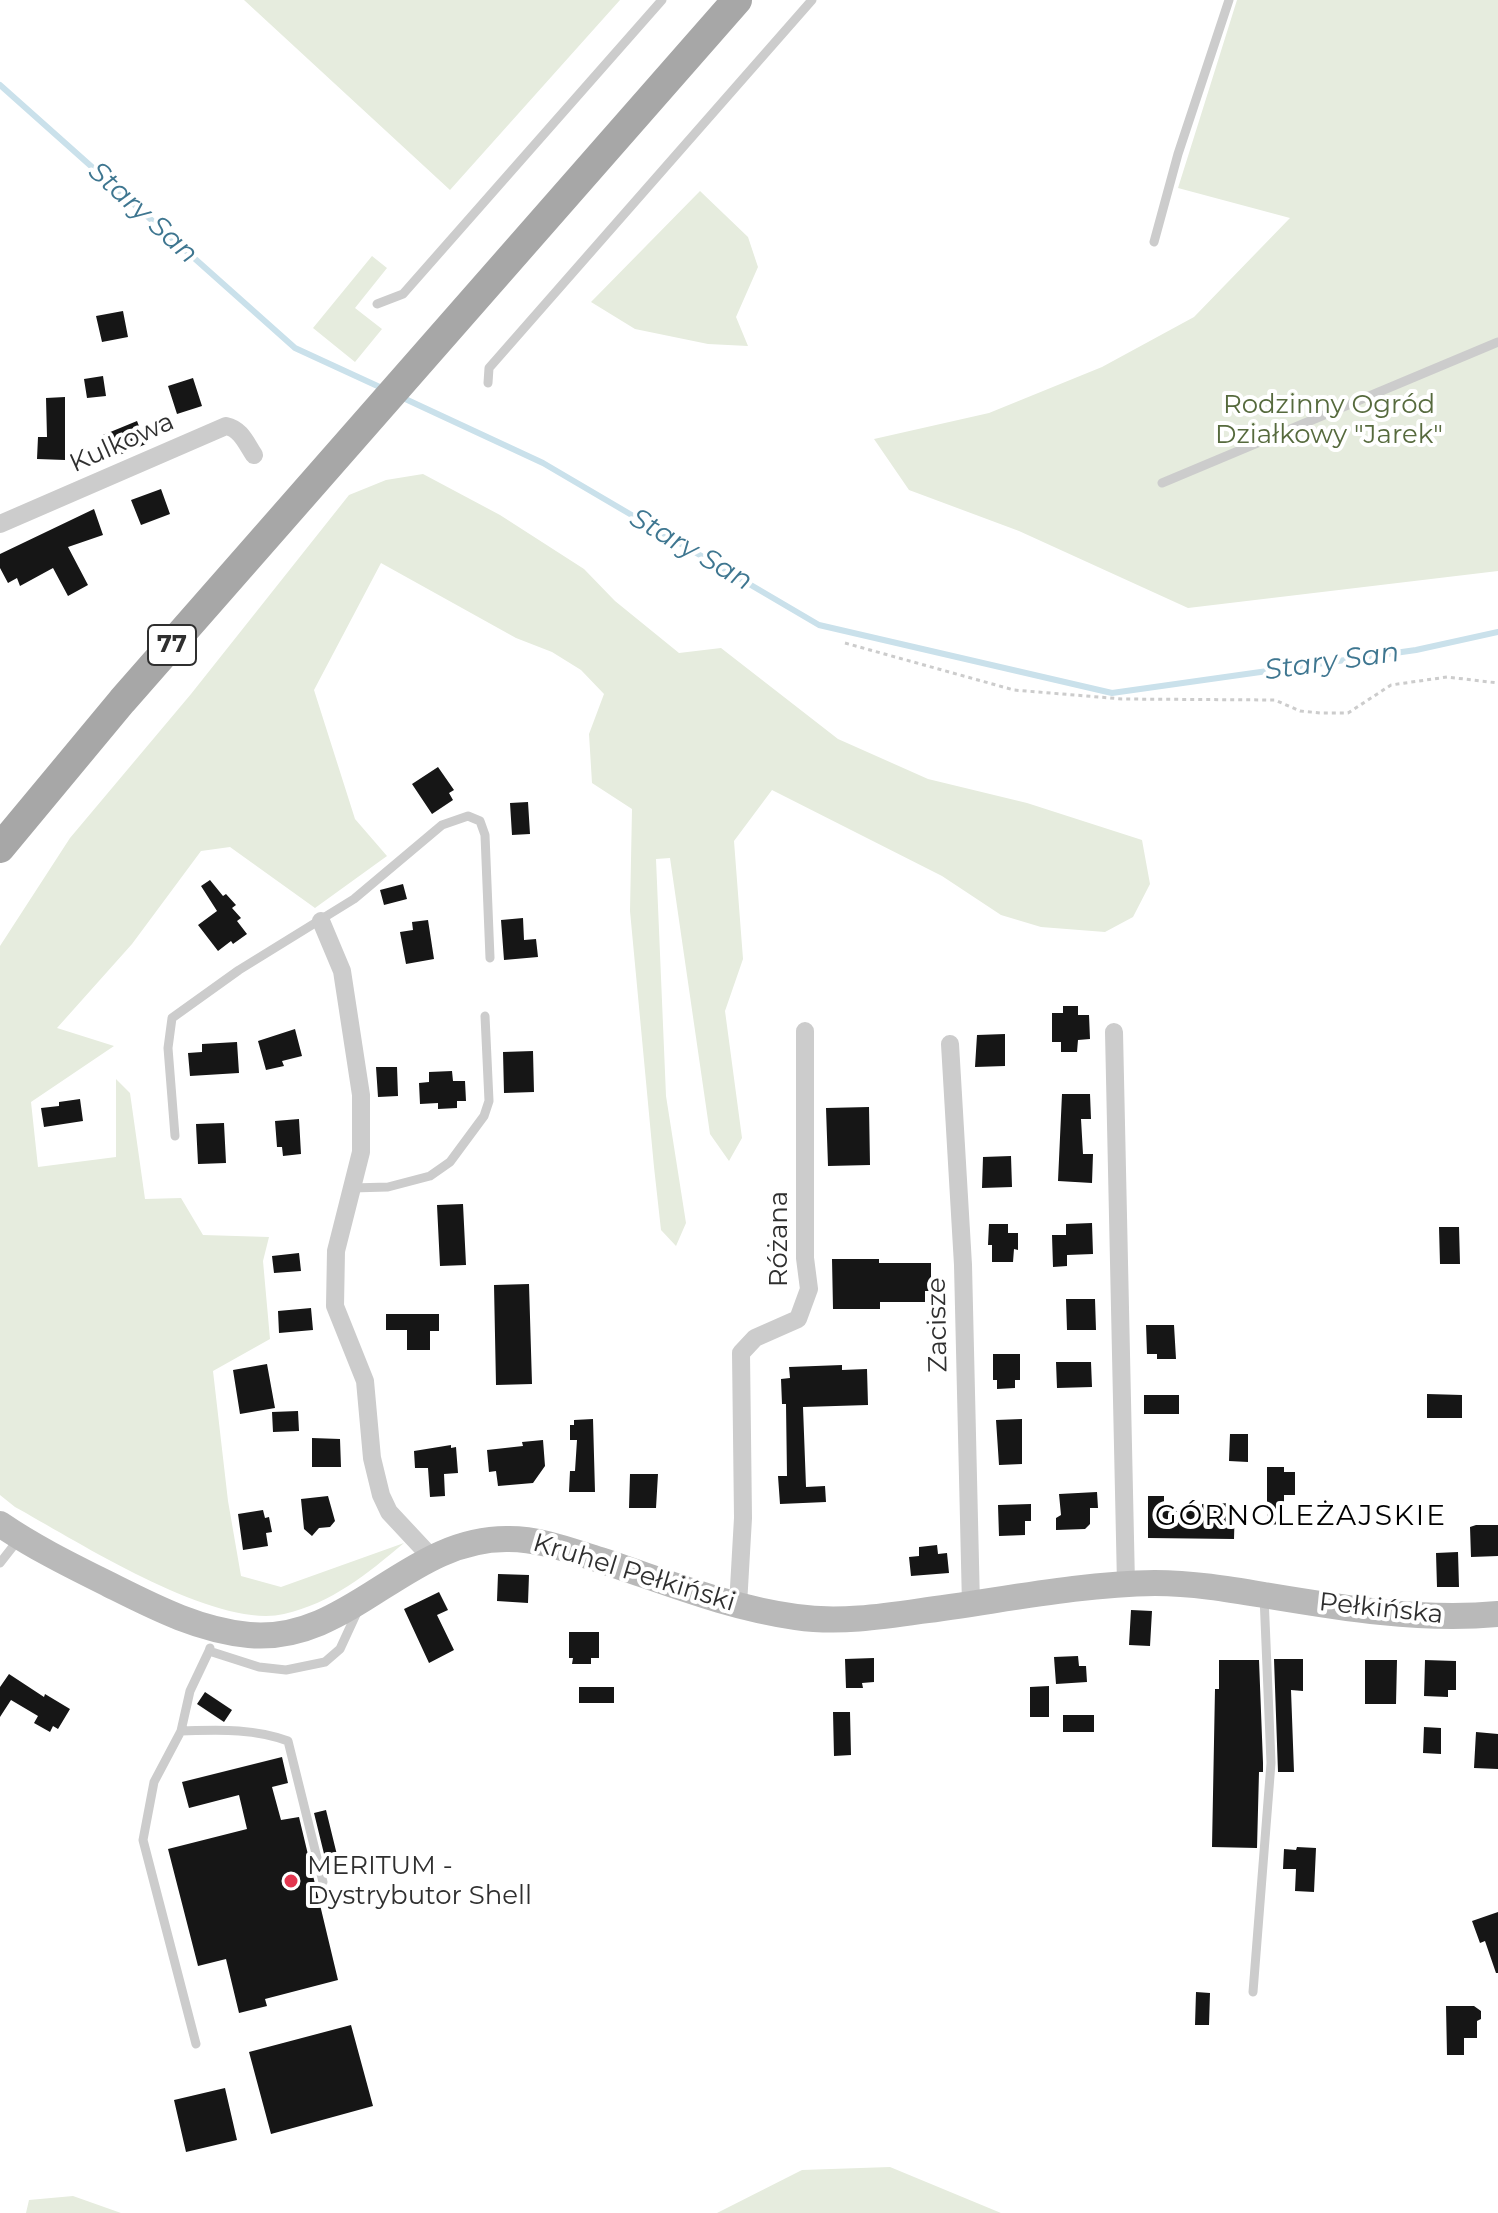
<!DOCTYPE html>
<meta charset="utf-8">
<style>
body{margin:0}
canvas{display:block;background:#fff}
</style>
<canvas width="1498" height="2213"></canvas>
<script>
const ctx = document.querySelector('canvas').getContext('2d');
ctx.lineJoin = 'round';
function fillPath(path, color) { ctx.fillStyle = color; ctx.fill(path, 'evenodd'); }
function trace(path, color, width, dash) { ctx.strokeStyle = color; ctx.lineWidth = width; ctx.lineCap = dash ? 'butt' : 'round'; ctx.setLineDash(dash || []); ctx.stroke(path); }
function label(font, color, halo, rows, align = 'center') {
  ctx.font = font + ' Montserrat,sans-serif'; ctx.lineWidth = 8; ctx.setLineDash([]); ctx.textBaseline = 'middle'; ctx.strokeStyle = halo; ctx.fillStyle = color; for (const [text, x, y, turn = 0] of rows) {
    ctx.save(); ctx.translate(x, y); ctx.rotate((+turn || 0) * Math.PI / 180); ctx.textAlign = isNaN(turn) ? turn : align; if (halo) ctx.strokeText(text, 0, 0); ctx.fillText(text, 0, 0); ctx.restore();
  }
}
fillPath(new Path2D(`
 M244,0H620L450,190Z
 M1237,0H1498V571L1188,608L1019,531L909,490L874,439L989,413L1102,367L1194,317L1290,218L1178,188Z
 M700,191L748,237L758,267L736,317L748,346L708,344L635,329L591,302Z
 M372,256L387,268L355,308L382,329L355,362L313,328Z
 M423,474L500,515L584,569L615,601L679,653L721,648L838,739L928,779L1027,803L1142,840L1150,884L1133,917L1105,932L1041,927L1001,915L942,876L772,790L734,841L743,959L725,1011L742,1138L729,1161L710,1134L670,858L656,859L666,1096L686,1223L676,1246L661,1230L654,1167L630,911L632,809L592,783L589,734L604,694L581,670L552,652L516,638L381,563L314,690L355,819L387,856L315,908L230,847L201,851L132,944L57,1028L114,1046L31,1102L38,1167L116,1157V1079L130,1093L145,1199L181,1198L203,1235L269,1237L263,1261L270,1339L213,1371L228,1501L241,1576L281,1587L404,1543C367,1574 332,1603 284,1614C215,1630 77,1541 15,1507L0,1495V946L70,838L191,694L349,495L386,480Z
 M890,2167L1001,2213H717L802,2170Z
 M73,2196L121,2213H26L29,2200Z`), '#e6ecde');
trace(new Path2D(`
 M0,85L295,348L384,389
 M401,397L543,463L819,625L1112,693L1416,650L1498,632`), '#cae1eb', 6);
fillPath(new Path2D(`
 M123,311L128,337L102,342L96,316Z
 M103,376L106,396L87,398L84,379Z
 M193,378L202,406L177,414L168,386Z
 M65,397V460L37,459L38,437H47L46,398Z
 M137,421L146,444L112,458L103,435Z
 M161,489L170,514L141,525L131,500Z
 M94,509L103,535L68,547L88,585L68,596L53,568L20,586L17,578L8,583L0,568V554Z
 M438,767L454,790L449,793L453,800L432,814L412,784Z
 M528,802L530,834L512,835L510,803Z
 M210,880L223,896L226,894L236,905L232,908L241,918L237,921L247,934L233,944L231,941L218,951L198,925L217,911L201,886Z
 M403,884L407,899L384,905L380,890Z
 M523,918L524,940L536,939L538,957L504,960L501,920Z
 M428,920L434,959L406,964L400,932L413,930L412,922Z
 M1063,1006H1078V1015H1089L1090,1039L1078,1040L1077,1052H1061V1042H1052V1013H1063Z
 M295,1029L302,1056L282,1061L284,1066L266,1070L258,1041Z
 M1005,1034V1066L975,1067L977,1035Z
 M237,1042L239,1073L190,1076L188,1053L202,1052V1044Z
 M533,1051L534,1092L504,1093L503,1052Z
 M376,1067H397L398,1096L378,1097Z
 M452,1071L453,1081H465L466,1101H457V1108L438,1109V1103L420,1104L419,1083L429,1082V1072Z
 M1062,1094H1090L1091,1119H1081L1083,1154H1093L1092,1183L1058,1181Z
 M80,1099L83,1121L44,1127L41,1108L59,1106V1102Z
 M869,1107L870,1165L828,1166L826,1108Z
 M299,1119L301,1154L283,1156L282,1147H277L275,1121Z
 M224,1123L226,1163L198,1164L196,1124Z
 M1011,1156L1012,1187L982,1188L983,1157Z
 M463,1204L466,1265L440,1266L437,1205Z
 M1092,1223L1093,1254L1067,1255V1266L1053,1267L1052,1235H1066V1224Z
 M989,1224H1008V1233H1018V1250L1014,1249L1013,1262H992V1245H988Z
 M1439,1227H1459L1460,1264H1440Z
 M299,1253L301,1271L274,1273L272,1256Z
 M832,1259H879V1263H931V1291H925V1302H880V1309H833Z
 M529,1284L532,1384L496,1385L494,1285Z
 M1066,1299H1095L1096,1330H1067Z
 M311,1308L313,1330L279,1333L278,1311Z
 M386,1314H439V1331H430V1350H407V1330H386Z
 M1146,1325H1174L1176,1359H1157V1354H1147Z
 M993,1354H1020V1380H1015V1388L997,1389V1380H993Z
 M1056,1362H1091L1092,1387L1057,1388Z
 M267,1364L275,1408L240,1414L233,1370Z
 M842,1365V1370L867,1369L868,1405L803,1407L806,1487L825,1486L826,1502L780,1504L778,1476H787L786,1404H782L781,1379L790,1378L789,1367Z
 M1427,1394L1462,1395V1418H1427Z
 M1144,1395H1179V1414H1144Z
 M298,1411L299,1431L273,1432L272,1412Z
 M593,1419L595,1492H569L570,1471H575L577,1440H570V1425H574V1420Z
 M1022,1419V1464L999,1465L996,1420Z
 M1230,1434H1248V1462L1229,1461Z
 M312,1438L340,1439L341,1467H312Z
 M543,1440L545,1466L533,1483L498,1486L496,1471L489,1472L487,1450L523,1446L522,1442Z
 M451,1445V1448L456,1447L458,1473L444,1474L445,1496L430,1497L428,1468H415L414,1451Z
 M1267,1467H1284V1472H1295V1495H1284V1525L1267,1524Z
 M630,1474H658L656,1508H629Z
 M1097,1492L1098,1508H1090V1524L1085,1529L1056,1530V1518L1061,1515L1059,1494Z
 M328,1496L335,1521L330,1527L319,1528L312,1536L304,1529L301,1499Z
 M1148,1496H1164V1503L1170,1502V1509L1202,1510V1504L1235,1503L1234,1539L1148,1538Z
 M1031,1504V1521H1025V1535L999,1536L998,1505Z
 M263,1510L265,1518L269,1517L272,1532L266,1533L268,1546L243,1550L238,1514Z
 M1476,1525H1498V1556L1471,1557L1470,1527Z
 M937,1545L938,1554L947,1553L949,1573L911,1576L909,1557L919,1556V1547Z
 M1458,1552L1459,1587H1437L1436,1553Z
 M498,1574L529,1575L528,1603L497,1601Z
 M439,1592L448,1610L437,1615L454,1650L429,1663L404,1609Z
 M1131,1610L1152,1611L1150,1646L1129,1645Z
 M569,1632H599V1658H591V1664H572L573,1658H569Z
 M1078,1656L1079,1666H1086L1087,1682L1056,1684L1054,1657Z
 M874,1658V1682L862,1683L863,1688H846L845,1659Z
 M1274,1659H1303V1691L1291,1690L1294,1772H1278Z
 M1219,1660H1259L1263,1763V1772H1259L1257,1848L1212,1847L1215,1689H1219Z
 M1365,1660H1397L1396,1704H1365Z
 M1425,1660L1456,1661V1690H1448V1697L1424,1696Z
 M9,1674L44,1697L45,1694L70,1709L58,1729L53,1726L50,1732L34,1723L38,1716L11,1700L0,1717V1687Z
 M1049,1686V1717H1030V1687Z
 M579,1687H614V1703H579Z
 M205,1692L232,1710L224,1722L197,1704Z
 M833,1712H850L851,1755L834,1756Z
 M1063,1715H1094V1732H1063Z
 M1424,1727L1441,1728V1754L1423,1753Z
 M1476,1732L1498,1734V1769L1474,1768Z
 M282,1757L288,1783L272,1787L281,1820L299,1817L338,1980L265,1999L267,2006L239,2013L226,1959L198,1966L168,1849L247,1829L239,1795L189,1808L182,1782Z
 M326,1810L338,1859L326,1862L314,1813Z
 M1297,1847L1316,1848L1314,1892L1295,1891L1296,1869H1283L1284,1849L1296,1850Z
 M1498,1912V1973H1496L1485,1941L1480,1943L1472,1921Z
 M1196,1992L1210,1993L1209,2025H1195Z
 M1446,2006H1474L1481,2011V2019L1477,2021V2038H1464V2055H1447Z
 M351,2025L373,2106L271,2134L249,2052Z
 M225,2088L237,2140L186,2152L174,2100Z`), '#161616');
trace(new Path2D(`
 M845,643L1014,690L1122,699L1275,700L1300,711L1321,713H1348L1391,685L1447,677L1498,683`), '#ccc', 3, [4, 4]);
trace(new Path2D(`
 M1154,242L1178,154L1229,0
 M377,304L403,294L662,0
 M488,383L489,368L812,0
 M1162,483L1498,342
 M175,1136L168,1048L172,1018L239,970L354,899L442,825L468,816L480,821L485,835L490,958
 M352,1188L388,1187L430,1176L450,1162L484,1116L489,1101L485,1016
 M0,1563L18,1540
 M210,1648L209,1651L259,1667L286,1670L325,1662L340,1649L358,1610
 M181,1731C218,1730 253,1728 288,1741L323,1882
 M1253,1992L1271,1763L1264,1596
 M196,2044L143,1840L154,1782L181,1731L190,1691L209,1651`), '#ccc', 9);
trace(new Path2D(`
 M0,524L226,426C241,429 246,443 254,455
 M321,921L342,971L361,1095V1152L336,1251L335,1306L365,1381L372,1458L381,1495L389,1512L431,1557
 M1114,1032L1126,1584
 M950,1044L963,1265L971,1605
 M738,1605L743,1518L741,1353L755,1338L798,1319L809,1289L805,1258V1031`), '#ccc', 18);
trace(new Path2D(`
 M0,1524C35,1548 72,1566 110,1585C154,1607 198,1630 249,1635C350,1644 407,1537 509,1539C541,1539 571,1551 600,1560C664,1581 729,1608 796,1617C838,1623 880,1617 921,1611C999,1601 1077,1584 1155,1583C1192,1583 1228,1589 1264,1595C1342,1608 1419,1621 1498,1614`), '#b9b9b9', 26);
trace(new Path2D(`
 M0,848L122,701L737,0`), '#a7a7a7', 30);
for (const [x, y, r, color] of [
 [291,1881,8,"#e2364f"]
]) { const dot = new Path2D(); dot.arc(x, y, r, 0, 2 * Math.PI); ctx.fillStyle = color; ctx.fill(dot); trace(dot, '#fff', 3); }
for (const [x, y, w] of [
 [172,645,48]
]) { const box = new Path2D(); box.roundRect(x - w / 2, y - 20, w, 40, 6); ctx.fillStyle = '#fff'; ctx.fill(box); trace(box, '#2f2f2f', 2); }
label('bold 24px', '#2f2f2f', null, [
 ["77",172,645]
]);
label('26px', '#566a3d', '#fff', [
 ["Rodzinny Ogród",1329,405],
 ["Działkowy \"Jarek\"",1329,435]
]);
label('26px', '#2f2f2f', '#fff', [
 ["Kulkowa",122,443,-24],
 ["Różana",779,1239,-90],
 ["Zacisze",938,1325,-91],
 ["Kruhel Pełkiński",634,1573,17],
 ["Pełkińska",1381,1609,6]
]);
label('26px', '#2f2f2f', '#fff', [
 ["MERITUM -",307,1866],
 ["Dystrybutor Shell",307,1896]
], 'left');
label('italic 28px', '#3e7690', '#fff', [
 ["Stary San",143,213,42],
 ["Stary San",691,550,30],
 ["Stary San",1332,662,-8]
]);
ctx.letterSpacing = '2px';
label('28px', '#000', '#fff', [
 ["GÓRNOLEŻAJSKIE",1301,1517]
]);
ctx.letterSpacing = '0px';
</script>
